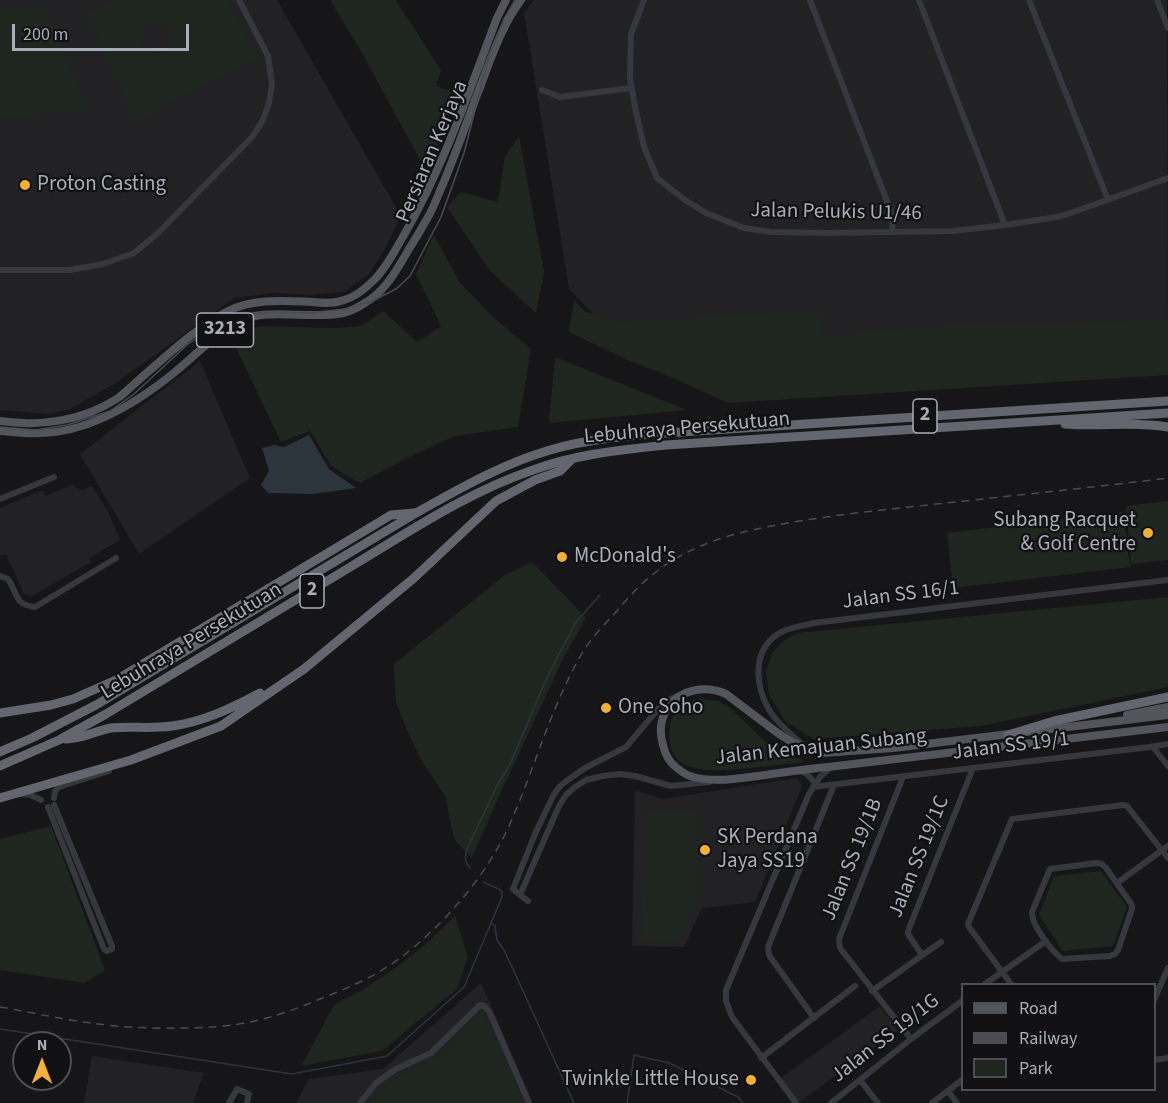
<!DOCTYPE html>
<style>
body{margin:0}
#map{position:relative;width:1168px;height:1103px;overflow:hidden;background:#161618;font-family:"Source Sans 3",sans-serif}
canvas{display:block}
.legend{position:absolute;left:961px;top:983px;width:195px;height:108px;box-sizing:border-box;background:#111113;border:2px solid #4d4f55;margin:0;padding:8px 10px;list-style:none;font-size:18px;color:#a8adb8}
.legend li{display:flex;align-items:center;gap:12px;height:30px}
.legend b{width:30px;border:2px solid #4d4f55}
.north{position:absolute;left:12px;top:1031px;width:60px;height:60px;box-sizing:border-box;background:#111113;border:2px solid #4d4f55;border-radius:50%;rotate:0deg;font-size:16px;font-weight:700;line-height:24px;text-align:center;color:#a8adb8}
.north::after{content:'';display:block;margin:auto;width:21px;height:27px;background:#f2b134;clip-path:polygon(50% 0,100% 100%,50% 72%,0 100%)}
.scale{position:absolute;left:12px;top:24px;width:177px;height:27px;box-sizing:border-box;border:3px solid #a8adb8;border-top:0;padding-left:8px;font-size:18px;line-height:21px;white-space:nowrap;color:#a8adb8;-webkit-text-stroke:4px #111113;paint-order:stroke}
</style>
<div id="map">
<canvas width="1168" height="1103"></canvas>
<ul class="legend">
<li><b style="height:8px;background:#53555c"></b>Road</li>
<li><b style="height:8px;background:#4a4c52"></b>Railway</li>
<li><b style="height:16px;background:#1e261f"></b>Park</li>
</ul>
<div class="north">N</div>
<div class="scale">200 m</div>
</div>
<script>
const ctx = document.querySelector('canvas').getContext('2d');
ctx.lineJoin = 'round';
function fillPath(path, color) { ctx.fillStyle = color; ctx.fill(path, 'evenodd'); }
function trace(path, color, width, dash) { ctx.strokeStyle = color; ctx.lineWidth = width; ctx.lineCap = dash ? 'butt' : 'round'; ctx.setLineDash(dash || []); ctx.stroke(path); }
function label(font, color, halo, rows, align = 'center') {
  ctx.font = font + ' "Source Sans 3",sans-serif'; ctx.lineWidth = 4.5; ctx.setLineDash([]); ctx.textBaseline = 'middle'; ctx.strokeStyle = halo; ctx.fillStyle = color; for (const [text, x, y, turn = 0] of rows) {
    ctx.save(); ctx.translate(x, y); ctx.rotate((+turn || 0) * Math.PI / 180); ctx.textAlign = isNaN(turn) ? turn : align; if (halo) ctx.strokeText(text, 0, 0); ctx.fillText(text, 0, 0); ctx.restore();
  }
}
fillPath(new Path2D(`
 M0,0H277L401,216L386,247L368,275L344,292L310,295L274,293L234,298L119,381L70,409L48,414L0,410Z
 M534,0H1167L1168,355L708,389L601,322L569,289L524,13Z
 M200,361L250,478L139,554L80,454Z
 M74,484L76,488L83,490L92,486L107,510L120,540L89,558L91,562L32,596L24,594L6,554L0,556V508L43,490L45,496Z
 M797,778L802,786L755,902L702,908L684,947L632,946L635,790L662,799Z
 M481,983L533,1103H296L309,1079L383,1069Z
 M880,1006L898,1030L798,1103L780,1079Z
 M92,1056L204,1073L193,1103H84Z`), '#222225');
fillPath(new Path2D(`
 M114,0H228L258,56L135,123L87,13ZM155,23C165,24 171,29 172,40C163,77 118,33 155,23Z
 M330,0H396L441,70L436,86L456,93C449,120 439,146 426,171L362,53Z
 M42,6L91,111H39L38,118L0,119V8Z
 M519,136L544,272L536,313L490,271L447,207L461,192L498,202L505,156Z
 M434,235L460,283L494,318L531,349L518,427L455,436L411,456L360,483L331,466L310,431L281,442L229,333L262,326L334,328L361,326L383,311L417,342L441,326L416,274Z
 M574,300L584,311L619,322L820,310L824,336L952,325L1064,324L1168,319V375L728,403L664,374L632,362L569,332Z
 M555,357L687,410L549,423Z
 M1168,501V560L1131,564L1126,506Z
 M1123,512L1130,567L953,588L947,533Z
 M532,562L586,618L563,659L490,816L472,858L454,839L445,796L420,758L406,728L396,702L394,664L505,575Z
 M1168,597V687L981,726L814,739L785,721L769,695L766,671L772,653L783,641L797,633Z
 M697,699L719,701L729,707L764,740L777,750L806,762C787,764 769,766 751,768C716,771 663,779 670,727C671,712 684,703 697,699Z
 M698,812L697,898L678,942L641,940L644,813Z
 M51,826L105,970L85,983L0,970V839Z
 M1101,871L1127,907L1113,946L1063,951L1039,915L1054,876Z
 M455,916L468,957L457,989L382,1051L301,1066L334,1005L362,990L394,969L425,945Z
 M482,1010L524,1103H370L390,1082L439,1057Z`), '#1e261f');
fillPath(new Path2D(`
 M309,435L329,469L356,488L313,494L268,493L261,485L269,471L262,448L274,445L284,447Z`), '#2c353c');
trace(new Path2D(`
 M470,868C464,861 465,857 467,849L497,786L511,762L544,684L560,652L577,621L600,595
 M491,923L495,926L497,940L504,950L518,980L574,1103
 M0,1029L292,1074L387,1056L464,987L502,897V892L499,889L483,882
 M627,1103L634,1055L669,1063L738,1097L743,1103`), '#2c353c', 1.5);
trace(new Path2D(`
 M644,0L631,34L630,79L636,112L644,147L657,178L685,200L706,213L744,228L771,232L828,233L953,231L1005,225L1057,217L1068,214L1168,178
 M810,0L893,217L892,232
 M919,0L1005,225
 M1029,0L1108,200
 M1157,0L1168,28
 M542,90L560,97L631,88
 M0,270H70L103,264L134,253L158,233L253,136L263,120L269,103L272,84L268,56L239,0
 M0,499L54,477
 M0,576L8,579C18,593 14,605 35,607L116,558
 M677,696L665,702L658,709L626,747L585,768L569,779L559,787L553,796L535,834L513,889L520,895L559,806L566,795L575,787L586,780L603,776L619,774L635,776L671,786L709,782
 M802,744C793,736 783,728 775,718C756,695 749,653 778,634C788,627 802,626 814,623L1168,580
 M1153,747L1168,766
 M800,771L807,774L815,783
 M903,777L839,939L840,948L911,1039
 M813,787L1150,747L1168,744
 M21,794L31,795L41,800
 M54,798L55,791L59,787L109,771
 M48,807L104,949L107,951L112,949V946L54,805
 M1096,863L1102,864L1106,868L1132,905V909L1118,950L1115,954L1110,956L1062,959C1052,951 1031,925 1032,912L1050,869Z
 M1117,883L1168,846
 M520,895L528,901
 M922,955L908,934V931L973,768
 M985,984L1046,941
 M1011,984L969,927L968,924L1012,819L1123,805L1127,806L1168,858
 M872,991L941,942
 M1154,1000L1168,968
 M814,1018L769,955L768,947L834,785
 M761,1058L855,986
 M1154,1060L1168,1058
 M860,1080L878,1103
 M948,1091L957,1103
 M229,1103L237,1089L249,1094L247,1103
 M360,1103L376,1083L396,1069L431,1053L480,1005L484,1006L489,1011L529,1103
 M796,1103L732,1017L726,1001V990L809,794L820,777L830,768
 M831,1103L911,1039L962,1001
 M932,1103L962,1080`), '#37383d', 6);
trace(new Path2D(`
 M0,421C40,427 83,421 118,398C126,392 134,384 142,377C169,354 196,328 228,311C255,298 284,301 313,302C323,303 334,304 344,300C355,297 366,288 374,280C387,267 395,250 404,235C444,166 469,91 497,18L506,0
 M0,431C14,432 27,434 41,433C91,432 138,402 175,372C193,357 209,341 228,328C259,303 306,321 343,313C353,311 362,305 371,299C388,287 399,266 409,249C416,238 422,228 428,217C434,207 438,195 443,184C455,155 466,125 477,95C490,62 500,28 521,0
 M1127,715L1168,707
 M1168,715L893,748L822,753L808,749L792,742L779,734L726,694C690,678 651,705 663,745C665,754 670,763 677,768C682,772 687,776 693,777C716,783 742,778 765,775C786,772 807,769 828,767C942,753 1055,740 1168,727`), '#53555c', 8);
trace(new Path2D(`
 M1065,424C1100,427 1134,421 1168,427
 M0,713L51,705L73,699L116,680L391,515L414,513
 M221,726L304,669L414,578L496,501L535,480L560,471L571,460
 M1008,735L1054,721L1168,697
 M66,739C72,738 78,738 84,736C94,733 101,730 111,728C131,726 152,729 172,726C203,722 232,708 260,693
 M0,752L32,738L96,705L416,513C459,489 502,464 550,450C587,439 626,436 665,433L1168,401
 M0,766L59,740L106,714C188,665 270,615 352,566C410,531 468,492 533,470C576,454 621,450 666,445L1168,413`), '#63666e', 9);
trace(new Path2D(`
 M0,427L36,430L67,425L110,411L134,394L188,344L219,323L248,314L275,312L309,313L345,309L372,301L396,289L410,276L441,217L464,153L489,56L504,19L515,0`), '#4a4c52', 1.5);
trace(new Path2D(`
 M0,1007C30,1012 60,1019 91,1023C128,1029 174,1029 211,1027C250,1025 285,1014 320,999C340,991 360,983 379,972C430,942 484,881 509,826C535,768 551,705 584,650C593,636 605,624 616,612C628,598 641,583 656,572C694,542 741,531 788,523C834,515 881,510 928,505C1008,496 1088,488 1168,478`), '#4a4c52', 1.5, [8, 6]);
trace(new Path2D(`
 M0,798L131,760L221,726`), '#63666e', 9);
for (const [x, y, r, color] of [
 [25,185,6,"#f2b134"],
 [1148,533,6,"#f2b134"],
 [562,557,6,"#f2b134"],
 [606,708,6,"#f2b134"],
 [705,850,6,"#f2b134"],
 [751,1080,6,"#f2b134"]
]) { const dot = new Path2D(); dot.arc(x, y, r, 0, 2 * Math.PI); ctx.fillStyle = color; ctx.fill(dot); trace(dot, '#111113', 2); }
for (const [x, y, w] of [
 [225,330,57],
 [925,416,24],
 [312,591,24]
]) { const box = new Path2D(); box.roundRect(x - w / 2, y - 17, w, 34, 4.5); ctx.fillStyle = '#111113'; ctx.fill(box); trace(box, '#a8adb8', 1.5); }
label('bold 20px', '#a8adb8', null, [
 ["3213",225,330],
 ["2",925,416],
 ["2",312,591]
]);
label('21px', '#a8adb8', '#111113', [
 ["Persiaran Kerjaya",433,152,-67],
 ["Jalan Pelukis U1/46",836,213,1],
 ["Lebuhraya Persekutuan",687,429,-5],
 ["Jalan SS 16/1",901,596,-7],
 ["Lebuhraya Persekutuan",192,642,-31],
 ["Jalan SS 19/1",1011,747,-7],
 ["Jalan Kemajuan Subang",821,748,-6],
 ["Jalan SS 19/1C",920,857,-68],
 ["Jalan SS 19/1B",853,860,-68],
 ["Jalan SS 19/1G",886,1039,-38]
]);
label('21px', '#a8adb8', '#111113', [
 ["Proton Casting",37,185],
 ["Subang Racquet",1136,521,"right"],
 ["& Golf Centre",1136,545,"right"],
 ["McDonald's",574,557],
 ["One Soho",618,708],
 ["SK Perdana",717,838],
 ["Jaya SS19",717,862],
 ["Twinkle Little House",739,1080,"right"]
], 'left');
</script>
